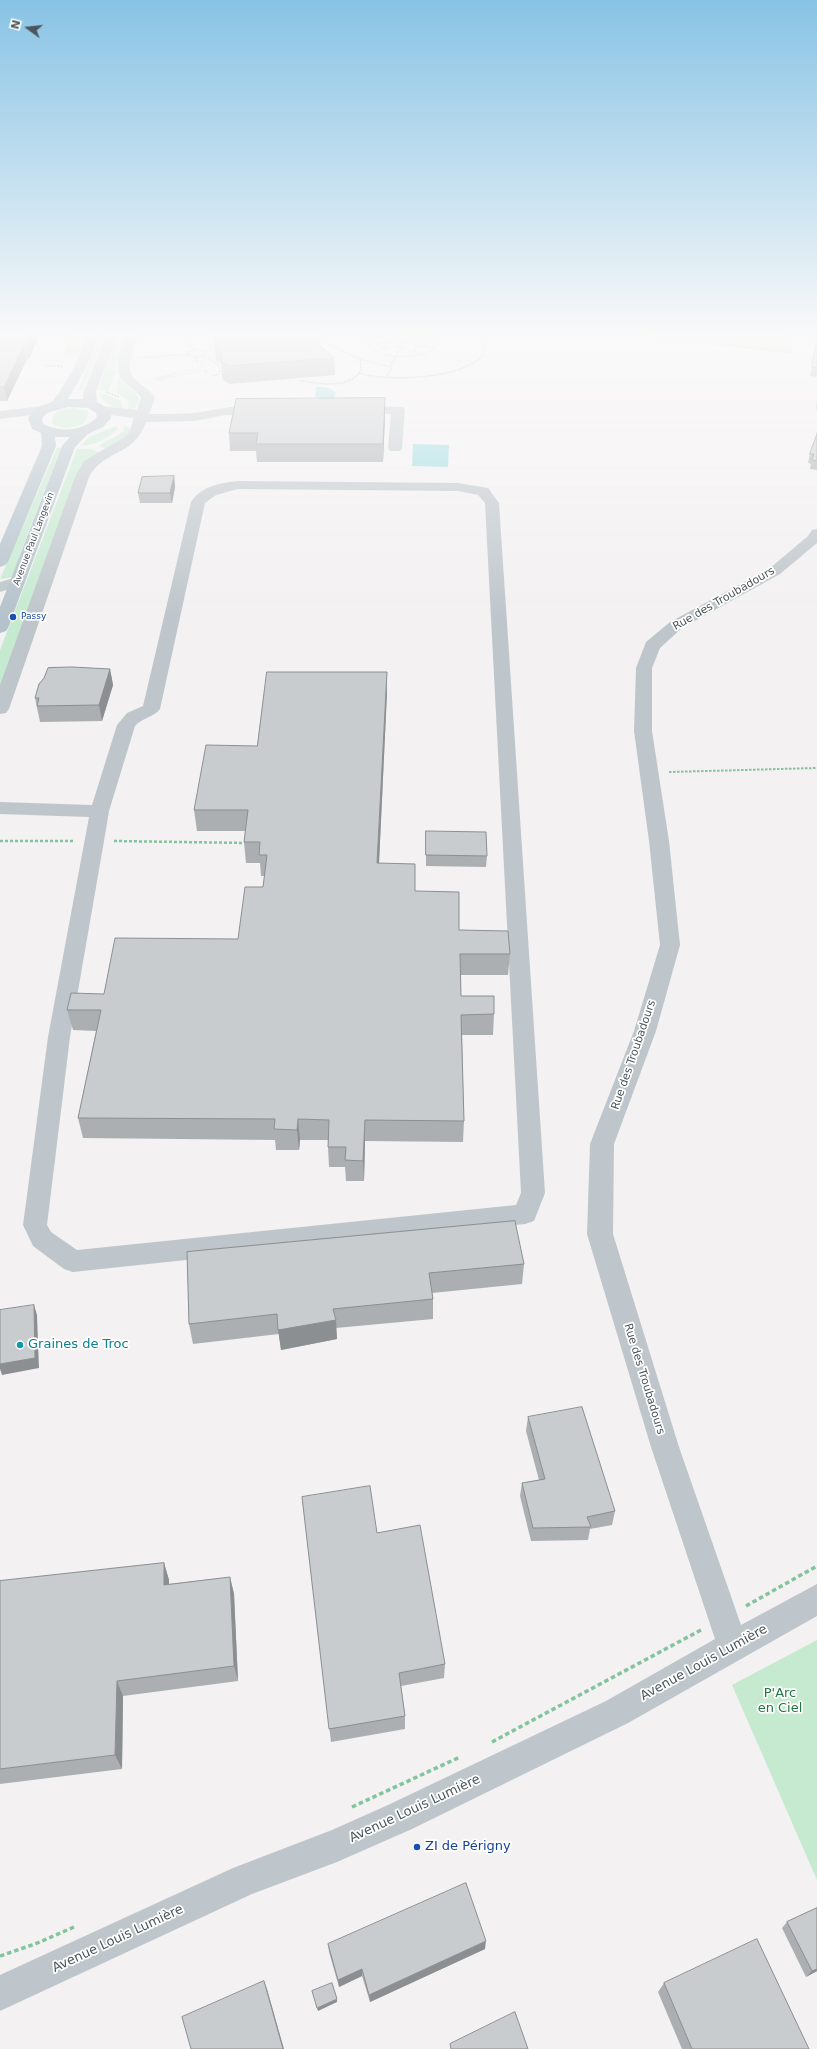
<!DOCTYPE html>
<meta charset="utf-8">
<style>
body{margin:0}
#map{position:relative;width:817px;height:2049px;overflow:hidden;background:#f3f1f1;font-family:"DejaVu Sans",sans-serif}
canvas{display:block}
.north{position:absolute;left:8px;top:8px;width:40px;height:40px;-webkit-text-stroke:3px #fff;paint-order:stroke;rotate:285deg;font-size:11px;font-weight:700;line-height:16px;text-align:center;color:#4b565c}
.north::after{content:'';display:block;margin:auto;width:14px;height:18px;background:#4b565c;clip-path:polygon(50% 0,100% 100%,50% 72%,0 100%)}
</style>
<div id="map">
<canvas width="817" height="2049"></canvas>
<div class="north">N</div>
</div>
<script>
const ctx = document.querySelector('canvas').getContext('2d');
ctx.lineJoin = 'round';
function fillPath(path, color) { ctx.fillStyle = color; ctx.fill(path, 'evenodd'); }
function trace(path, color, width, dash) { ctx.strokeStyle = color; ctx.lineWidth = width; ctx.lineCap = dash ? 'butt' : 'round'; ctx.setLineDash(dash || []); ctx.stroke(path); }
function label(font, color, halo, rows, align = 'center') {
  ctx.font = font + ' "DejaVu Sans",sans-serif'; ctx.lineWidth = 3.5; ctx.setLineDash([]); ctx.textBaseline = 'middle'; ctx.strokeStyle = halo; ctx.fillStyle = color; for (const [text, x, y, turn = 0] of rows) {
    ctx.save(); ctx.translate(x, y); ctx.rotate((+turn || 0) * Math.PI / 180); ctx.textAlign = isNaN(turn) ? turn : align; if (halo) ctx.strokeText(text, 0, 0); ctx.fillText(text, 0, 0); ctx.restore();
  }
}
fillPath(new Path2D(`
 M73,332H88L80,353L63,356Z
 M101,332H106L83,390H78Z
 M118,332H129L115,369L117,373L114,376L108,391L98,390Z
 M622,332H783L791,353Z
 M199,363L206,367L169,376L170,377L208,369L207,375L203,371L161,380L163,383L153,378L202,367Z
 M119,378C125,386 138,392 140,401L135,408L129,410L128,400L116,393Z
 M99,394H106L121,401L123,409C114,408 103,403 99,394Z
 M73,408L88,411L87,419L83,424C74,428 60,430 52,423C53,410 62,409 73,408Z
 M116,426L118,429C108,438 94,446 80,446L91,436Z
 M124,426L129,428L130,432L127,436L105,449L100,447V445L123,432Z
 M57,448H61L21,551L14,577L0,579Z
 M77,449H92L100,453L85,461L81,466L0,687V650Z
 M817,1640V1880L732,1685Z`), '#c6ead0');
fillPath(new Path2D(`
 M316,387C324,387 330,387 336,393L334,399L322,400L315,397Z
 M413,444L449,445L448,467L412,466Z`), '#98dae1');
trace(new Path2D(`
 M186,332L190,346L194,350
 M378,332L369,338L368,343C373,348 377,352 383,354C398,359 432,357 440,342L438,337L430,332
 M393,332L403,341
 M405,332L398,336H379L391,342L382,349L401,347L415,352V344L432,340L413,338L411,332
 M622,332L791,353L788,332
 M806,332L817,333
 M369,343L404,342L435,349
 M194,350H202L205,354L196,357L188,355V352Z
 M205,352L213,348
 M202,356L215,362L220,368L219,374L213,376
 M196,357L198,363
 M141,358L188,354
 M360,359L390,367L391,369L386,377
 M45,366H62V368
 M390,367L404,342L430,332
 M359,373C387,382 460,379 481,357C484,354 484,349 485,345L479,332
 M299,380C317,384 350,390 361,370L360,359L324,342L317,336L318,332
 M106,392L119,397`), '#82c49c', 1.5, [2, 1]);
trace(new Path2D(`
 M669,772L817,768`), '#82c49c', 2, [2.5, 1.5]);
trace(new Path2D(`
 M0,841H73
 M114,841L247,843`), '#82c49c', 2.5, [3, 2]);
trace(new Path2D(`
 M746,1606L817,1566
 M492,1742L701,1630
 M352,1807L460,1757
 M0,1956L35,1944L74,1927`), '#82c49c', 3.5, [4.5, 3]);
fillPath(new Path2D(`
 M127,332H139C135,345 124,366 134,378C140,386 147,385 155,398L149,414C164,414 178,414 193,413C207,412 261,398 270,410L263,414L225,415L195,421L146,422C134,457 104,449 89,477L9,709L6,713L0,714V685L75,477L84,461L123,438L129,433L134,418L102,414L95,410L102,406L137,410L141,398C138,391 131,389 125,383C110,371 122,347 127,332Z
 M207,332H219L216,337H208Z
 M42,406L49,410L47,413L0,419V411Z
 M355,406L403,407L405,410L402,448L400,451H390L388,448L391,414L350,413L348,410Z
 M238,481L458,483L488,488L499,503L545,1193L534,1221L525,1224L73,1272L64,1269L33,1246L23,1225L48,1037L89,817L0,814V802L92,805L117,725L127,713L143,706L191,502C202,486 220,483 238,481ZM238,489L458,491L478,495L485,503L521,1193L516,1205L77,1250L51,1232L47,1225L70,1037L104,841L109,811L135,726C142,718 154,717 160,709L205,503L216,495Z
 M817,529V543L780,574L682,628L660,648L652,668V731L669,841L680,945L656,1031L614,1144L613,1234L679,1447L741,1625L817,1584V1616L628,1723L412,1829L337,1862L252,1894L0,2011V1975L233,1868L332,1830L388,1805L606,1701L715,1639L651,1447L587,1234L590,1144L634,1031L660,945L649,841L634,731L636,668L646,642L670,622L770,568L808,536L812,530Z
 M17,577L23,579L25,582L23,585L0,592V582Z`), '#bec6cb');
fillPath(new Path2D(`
 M89,332H101L85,370L68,399H83L84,391L107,332H119L96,391L97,402C104,405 111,410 111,418L103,427L88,434L75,447L8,628L6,631L0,633V607L62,446L70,437H55L56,446L8,562L5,565L0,567V544L42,446L41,433L32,429L28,418L37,407L52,402L58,394L73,370ZM68,407L88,408L96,413L97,417C83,431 61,433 43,424L42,418L47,413Z`), '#b4c2cb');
fillPath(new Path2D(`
 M0,332H41L29,359H27L7,401H0Z
 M817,336V377L810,376Z
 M214,343L319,345L334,358L335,375L230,384L224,381L222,376L221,364L216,360Z
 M817,399V409H816Z
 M385,416L383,462H257L256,451H230L229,433Z
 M817,430V470L810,469L811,464L808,463L810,454L816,438Z
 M174,476L175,487L172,503H140L138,493Z
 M110,669L113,685L102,721L40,722L35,698Z
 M387,692L379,863L415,891L459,930L510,954L508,975H460L461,996L494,1014L493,1035H462L464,1121L463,1142L365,1141L364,1181H346L345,1167H329L328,1147V1140H300L299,1150H276L275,1140L83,1138L78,1118L96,1031L73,1030L67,1010L104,994L238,939L263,887L265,876H261L260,863H246L244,842L246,831H197L194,810L257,746Z
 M426,831L487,856L486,867L426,866Z
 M187,1252L524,1264L522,1284L432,1293L433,1299V1319L336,1328L337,1339L281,1350L279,1334L193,1344L189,1324Z
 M528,1417L615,1511L612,1525L590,1529L588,1540L531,1541L520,1496L522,1483L539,1480L526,1431Z
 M302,1497L377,1533L445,1664L444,1678L401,1686L405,1716V1729L331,1742Z
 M164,1563L169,1580V1584L230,1577L234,1594L238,1681L123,1696L122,1769L0,1784V1581Z
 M817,1908V1971L806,1977L782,1928L787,1922Z
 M328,1944L485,1949L370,2002L362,1976L339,1987L329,1952Z
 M664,1983L809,2049H682L658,1992Z`), '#acafb2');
fillPath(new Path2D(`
 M33,332H41L29,359L26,345Z
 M24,345L27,359L7,401L4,387Z
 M385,398V416L383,462V444Z
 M174,476L175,487L172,503L170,493Z
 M110,669L113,685L102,721L99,705Z
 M387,672V692L378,884L377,863Z
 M298,1119L300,1140L299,1150L297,1130Z
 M365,1120V1141L364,1181L363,1161Z
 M34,1305L37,1315L39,1368L2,1375L0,1369V1364Z
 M336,1320L337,1339L281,1350L278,1330Z
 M164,1563L169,1580V1602L164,1585Z
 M230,1577L234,1594L238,1681L234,1666Z
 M117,1681L123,1696L122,1769L115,1755Z
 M486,1941L485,1949L370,2002L369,1995Z
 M362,1969V1976L339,1987L338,1980Z
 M817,1969V1971L806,1977L812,1971Z
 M264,1981L267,1989L284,2049H283Z
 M337,1999V2002L318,2011L317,2008Z`), '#8c8f91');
const building = new Path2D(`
 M0,332H33L26,345H24L4,387H0Z
 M218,332H317L319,336V345L334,358L228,366L223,363L221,359L222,349L214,343Z
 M817,337V368L812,367Z
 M385,398L383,444H256L258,433H229L236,399Z
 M817,434V461L812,460L814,454H810Z
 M174,476L170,493H138L142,477Z
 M72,667L110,669L99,705L37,706L39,698H35L39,684L44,678L48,668Z
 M267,672H387L377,863L415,864V891L459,892V930L508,931L510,954H460L461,996H494V1014L461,1015L464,1121L365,1120L363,1161L345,1160L346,1147H328L329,1120L298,1119L297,1130L274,1129L275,1119L78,1118L101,1010H67L71,993L104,994L115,938L238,939L245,887H263L267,855H259L260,842H244L248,810H194L206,745L257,746Z
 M426,831L486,832L487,856L426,855Z
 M515,1221L524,1264L429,1273L433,1299L333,1309L336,1320L278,1330L277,1314L189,1324L187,1252Z
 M34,1305L35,1358L0,1364V1310Z
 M582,1407L615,1511L587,1517L591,1527L533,1528L522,1483L545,1479L528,1417Z
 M370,1486L377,1533L420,1525L445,1664L399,1673L405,1716L329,1729L302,1497Z
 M164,1563V1585L230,1577L234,1666L117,1681L115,1755L0,1769V1581Z
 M466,1883L486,1941L369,1995L362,1969L338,1980L328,1944Z
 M817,1908V1969L812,1971L787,1922Z
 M757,1939L809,2049H692L664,1983Z
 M264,1981L283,2049H191L182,2017Z
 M332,1983L337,1999L317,2008L312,1991Z
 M515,2012L528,2049H451L450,2044Z`);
fillPath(building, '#c8cccf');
trace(building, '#8c8f91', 1);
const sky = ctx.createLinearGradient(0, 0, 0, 619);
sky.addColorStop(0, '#88c3e5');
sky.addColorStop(0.54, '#faf9f9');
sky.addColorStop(1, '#faf9f900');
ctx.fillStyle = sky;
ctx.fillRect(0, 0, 817, 619);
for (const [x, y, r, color] of [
 [13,617,4,"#1a4fb4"],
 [20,1345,4,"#0f9aa8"],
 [417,1847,4,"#1a4fb4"]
]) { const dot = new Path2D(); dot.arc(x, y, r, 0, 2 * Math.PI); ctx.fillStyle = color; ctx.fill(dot); trace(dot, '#fff', 1.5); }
label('9px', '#4b565c', '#fff', [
 ["Avenue Paul Langevin",34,539,-69]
]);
label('9px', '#164399', '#fff', [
 ["Passy",21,617]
], 'left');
label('11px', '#4b565c', '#fff', [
 ["Rue des Troubadours",724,599,-30],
 ["Rue des Troubadours",634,1055,-71],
 ["Rue des Troubadours",644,1379,73]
]);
label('13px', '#0d838f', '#fff', [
 ["Graines de Troc",28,1345]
], 'left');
label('13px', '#4b565c', '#fff', [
 ["Avenue Louis Lumière",704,1663,-29],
 ["Avenue Louis Lumière",415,1809,-25],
 ["Avenue Louis Lumière",118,1939,-25]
]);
label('13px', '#247543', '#fff', [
 ["P'Arc",780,1694],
 ["en Ciel",780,1709]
]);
label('13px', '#164399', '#fff', [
 ["ZI de Périgny",425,1847]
], 'left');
</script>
